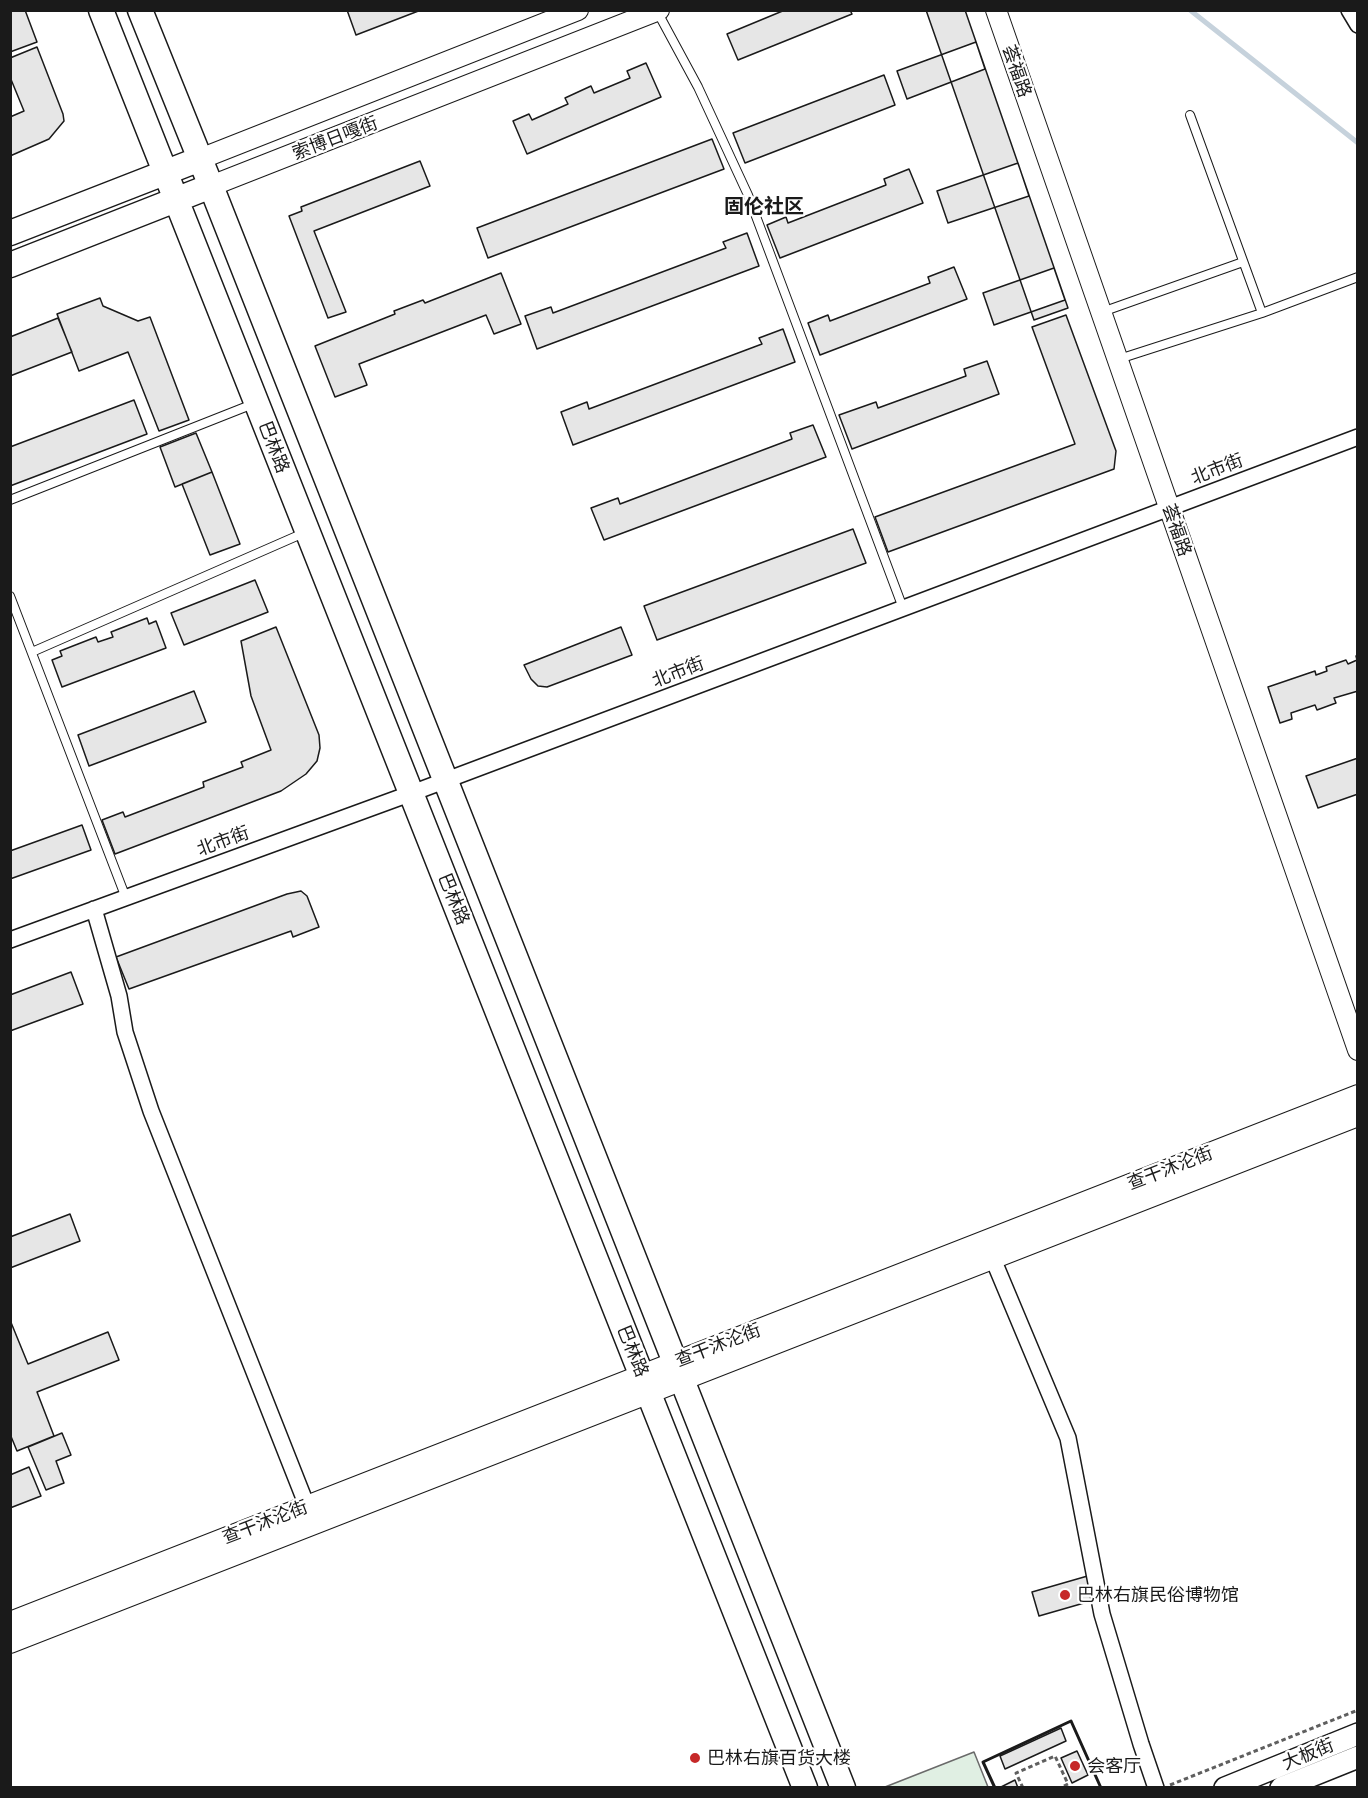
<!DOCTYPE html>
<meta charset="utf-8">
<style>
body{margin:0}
#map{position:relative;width:1368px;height:1798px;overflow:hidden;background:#fff;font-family:"Exo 2",sans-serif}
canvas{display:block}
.frame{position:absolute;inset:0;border:12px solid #1a1a1a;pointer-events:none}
</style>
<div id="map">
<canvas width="1368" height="1798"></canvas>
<div class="frame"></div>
</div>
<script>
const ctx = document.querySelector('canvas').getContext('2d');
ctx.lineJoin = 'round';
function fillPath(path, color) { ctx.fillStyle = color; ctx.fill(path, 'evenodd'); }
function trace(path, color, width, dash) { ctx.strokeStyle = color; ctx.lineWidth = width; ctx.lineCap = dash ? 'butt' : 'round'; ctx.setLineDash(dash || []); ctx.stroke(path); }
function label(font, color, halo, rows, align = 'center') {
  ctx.font = font + ' "Exo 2","Noto Sans SC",sans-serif'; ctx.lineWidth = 4.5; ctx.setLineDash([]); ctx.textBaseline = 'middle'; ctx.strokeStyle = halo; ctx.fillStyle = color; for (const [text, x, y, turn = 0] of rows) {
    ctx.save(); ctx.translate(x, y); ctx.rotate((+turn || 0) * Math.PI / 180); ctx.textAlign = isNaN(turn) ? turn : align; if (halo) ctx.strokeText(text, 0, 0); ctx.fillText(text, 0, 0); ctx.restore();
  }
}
const green = new Path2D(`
 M974,1752L988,1787H885Z`);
fillPath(green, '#e0efe3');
trace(green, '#6a6a6a', 1.5);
trace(new Path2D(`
 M1190,10L1358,143`), '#c6d2dc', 5);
const building = new Path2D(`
 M10,10H25L37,42L10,52Z
 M347,10H421L356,35Z
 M785,10H850L852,14L738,60L727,34Z
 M926,10H965L1068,308L1034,320Z
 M976,42L985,69L907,99L897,71Z
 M37,47L63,114L64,121L49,139L10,156V117L24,111L10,77V58Z
 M646,63L661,97L527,154L513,121L529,114L532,120L568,104L565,98L591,86L594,93L630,78L627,71Z
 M884,75L895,105L745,163L733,133Z
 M712,139L724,169L488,258L477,228Z
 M420,161L430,186L314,231L346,312L328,318L289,216L302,211L301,207Z
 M1018,163L1029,196L948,223L937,191Z
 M909,169L923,203L780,258L767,225L786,217L788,223L886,185L884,179Z
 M747,233L759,266L537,349L525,316L551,307L553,313L726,248L723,242Z
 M954,267L967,299L820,355L808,323L828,315L830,321L930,283L928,277Z
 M1054,268L1065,300L994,325L983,293Z
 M501,273L521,324L494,334L486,315L359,364L367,385L335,397L315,346L395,314L394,311L423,300L425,303Z
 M100,298L103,306L138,321L150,317L189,420L159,431L128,352L79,371L57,314Z
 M1066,315L1116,451L1114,469L888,552L875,517L1075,444L1032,327Z
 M58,318L72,352L10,376V337Z
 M783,329L795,362L573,445L561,412L587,402L589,409L762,344L759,338Z
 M987,361L999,394L852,449L839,415L876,402L878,408L966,376L964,369Z
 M134,400L147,434L10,486V447Z
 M813,425L826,457L604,540L591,508L618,498L620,504L792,439L790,433Z
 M196,433L212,472L175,487L160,447Z
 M212,472L240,544L210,555L182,484Z
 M853,529L866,563L657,640L644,606Z
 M255,580L268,612L184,645L171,613Z
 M147,618L149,624L156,621L166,648L62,687L52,660L62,656L60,651L96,637L98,642L113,637L111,632Z
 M276,627L319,735L320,748L317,761L306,774L281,791L115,854L102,820L123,812L125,817L204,787L203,782L243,767L241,762L271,750L251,696L241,641Z
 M621,627L632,655L547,687L538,686L531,679L524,665Z
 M1356,656H1358V691L1334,698L1336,703L1317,710L1315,705L1291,713L1292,719L1280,723L1268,687L1315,671L1316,675L1327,671L1326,667L1346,660L1348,664L1357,660Z
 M194,691L206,722L89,766L78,735Z
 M1358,758V794L1318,808L1306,776Z
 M82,825L91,850L10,879V851Z
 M301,891L307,896L319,927L293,937L291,931L129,989L116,957L287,894Z
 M71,972L83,1004L10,1031V995Z
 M70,1214L80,1241L10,1268V1237Z
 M10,1320L28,1364L108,1332L119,1360L37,1392L54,1436L17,1451L10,1434Z
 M62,1433L71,1455L56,1461L64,1483L46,1490L28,1447Z
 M29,1467L41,1496L10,1508V1475Z
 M1091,1575L1098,1599L1039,1616L1032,1592Z
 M1061,1728L1066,1741L1005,1769L1000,1756Z
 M1077,1751L1088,1775L1072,1783L1061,1758Z
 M1015,1780L1018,1788H999Z`);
fillPath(building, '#e6e6e6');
trace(building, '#1a1a1a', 1.5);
const service = new Path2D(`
 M658,13L698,87L748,195L903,608
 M1190,115L1262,313
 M1102,312L1243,262
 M1119,359L1262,313L1358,277
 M10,500L253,404
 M10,596L126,898
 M32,652L306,532`);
const minor = new Path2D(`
 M1349,10L1358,25
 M94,909L119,996L125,1032L151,1111L307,1506
 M10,940L412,793L1358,437
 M993,1259L1068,1438L1102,1614L1141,1744L1156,1788`);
const tertiary = new Path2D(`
 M996,10L1358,1050
 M200,159L578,10
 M211,186L659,10
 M10,1622L1358,1095
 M10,1643L1358,1116`);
const secondary = new Path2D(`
 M1225,1788L1358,1734
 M1281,1788L1358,1757`);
const primary = new Path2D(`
 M101,10L805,1788
 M140,10L211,186L843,1788
 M10,233L200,159
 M10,265L211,186`);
trace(service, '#1a1a1a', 10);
trace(minor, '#1a1a1a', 18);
trace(tertiary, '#1a1a1a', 22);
trace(secondary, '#1a1a1a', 24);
trace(primary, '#1a1a1a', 27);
trace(new Path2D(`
 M1170,1785L1358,1710
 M1023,1788L1016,1773L1055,1756L1068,1784L1060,1788`), '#5f5f5f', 3, [4.5, 3]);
trace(service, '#fff', 8);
trace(minor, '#fff', 15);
trace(tertiary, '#fff', 20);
trace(secondary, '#fff', 21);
trace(primary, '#fff', 24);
trace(new Path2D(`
 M995,1788L983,1762L1071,1721L1101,1788`), '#1a1a1a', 3);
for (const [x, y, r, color] of [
 [1065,1595,6,"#c62828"],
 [695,1758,6,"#c62828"],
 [1075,1766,6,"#c62828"]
]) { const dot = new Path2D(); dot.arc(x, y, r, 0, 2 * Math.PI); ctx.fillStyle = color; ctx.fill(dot); trace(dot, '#fff', 2); }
label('18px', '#1a1a1a', '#fff', [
 ["荟福路",1017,71,71],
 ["索博日嘎街",335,138,-21],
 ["巴林路",274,447,69],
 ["北市街",1217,469,-21],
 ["荟福路",1177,530,71],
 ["北市街",678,672,-21],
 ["北市街",223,841,-20],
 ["巴林路",454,899,68],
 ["查干沐沦街",1170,1168,-21],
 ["查干沐沦街",718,1345,-21],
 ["巴林路",633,1351,68],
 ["查干沐沦街",265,1522,-21],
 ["大板街",1308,1754,-22]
]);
label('18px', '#1a1a1a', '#fff', [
 ["巴林右旗民俗博物馆",1077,1595],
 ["巴林右旗百货大楼",707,1758],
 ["会客厅",1087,1766]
], 'left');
label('bold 20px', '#1a1a1a', '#fff', [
 ["固伦社区",764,206]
]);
</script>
